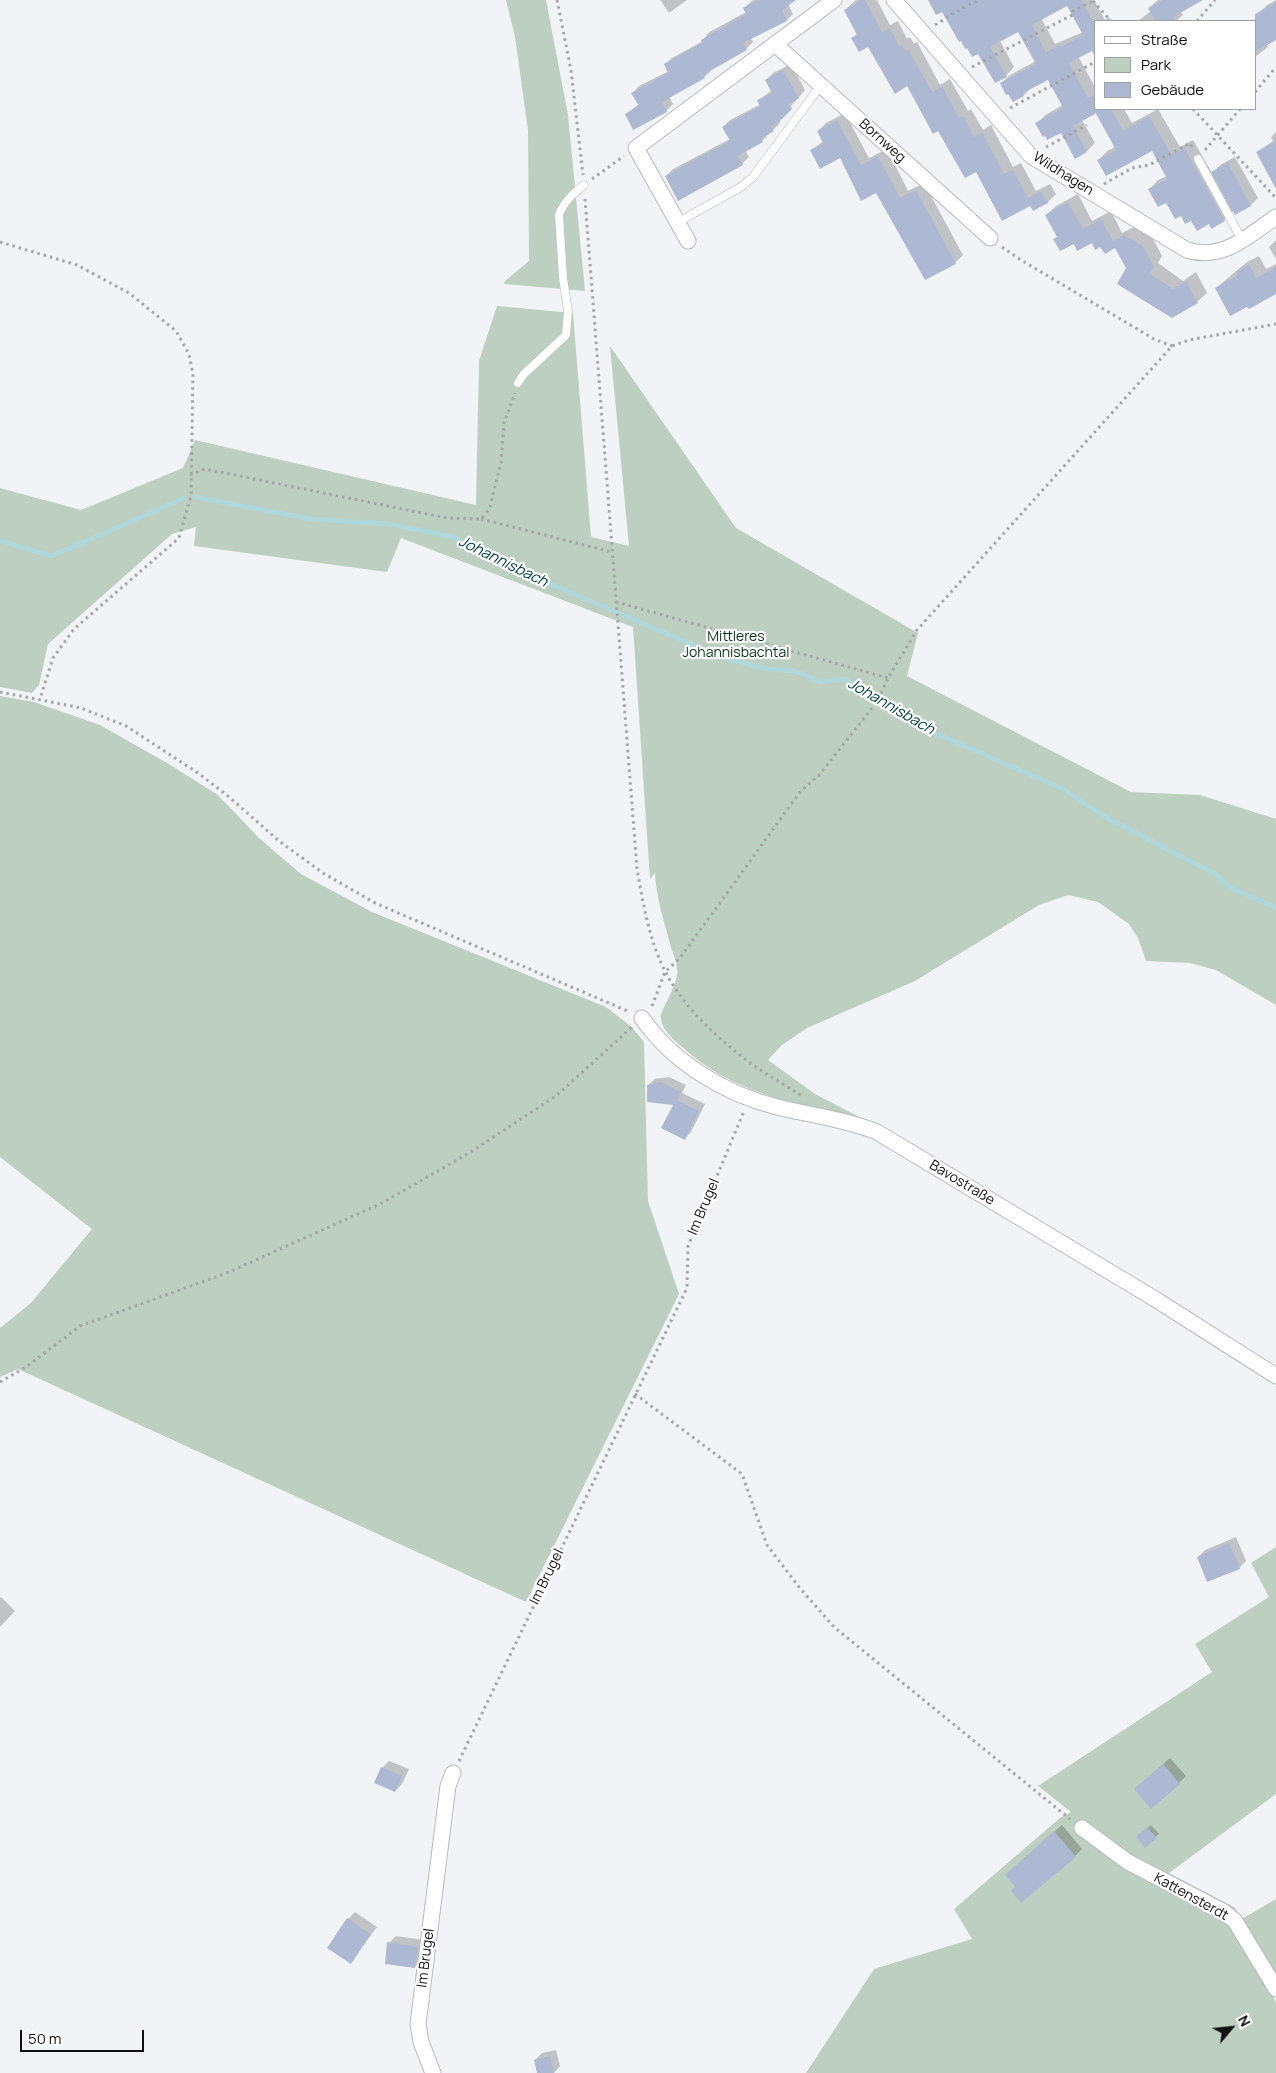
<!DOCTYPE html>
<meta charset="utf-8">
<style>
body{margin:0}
#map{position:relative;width:1276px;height:2073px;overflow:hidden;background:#f1f3f7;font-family:Manrope,sans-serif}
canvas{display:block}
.legend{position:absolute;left:1094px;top:20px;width:162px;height:90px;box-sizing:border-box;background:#fff;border:1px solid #9f9fa0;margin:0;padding:6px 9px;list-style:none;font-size:15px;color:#101012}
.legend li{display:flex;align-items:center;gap:10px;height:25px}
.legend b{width:25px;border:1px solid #9f9fa0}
.north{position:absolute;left:1206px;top:2003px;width:50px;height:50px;-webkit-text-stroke:4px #fff;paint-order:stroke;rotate:62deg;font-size:14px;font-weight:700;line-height:20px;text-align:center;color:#101012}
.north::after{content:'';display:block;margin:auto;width:18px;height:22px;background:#101012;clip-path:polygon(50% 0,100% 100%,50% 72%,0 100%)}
.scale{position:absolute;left:20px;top:2030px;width:124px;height:22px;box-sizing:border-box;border:2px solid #101012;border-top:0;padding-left:6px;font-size:15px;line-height:18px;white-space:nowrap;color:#101012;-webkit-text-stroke:4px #fff;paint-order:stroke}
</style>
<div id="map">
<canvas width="1276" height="2073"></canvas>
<ul class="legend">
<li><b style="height:6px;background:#fff"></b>Straße</li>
<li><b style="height:14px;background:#bdcfc0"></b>Park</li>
<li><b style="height:14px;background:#adb8d3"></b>Gebäude</li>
</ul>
<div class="north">N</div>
<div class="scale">50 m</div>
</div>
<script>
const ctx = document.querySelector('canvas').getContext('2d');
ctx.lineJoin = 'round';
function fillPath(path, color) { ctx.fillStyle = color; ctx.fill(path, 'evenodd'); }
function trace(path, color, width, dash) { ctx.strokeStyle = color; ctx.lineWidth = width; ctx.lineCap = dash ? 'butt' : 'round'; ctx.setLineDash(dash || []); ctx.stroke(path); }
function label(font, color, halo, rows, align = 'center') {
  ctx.font = font + ' Manrope,sans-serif'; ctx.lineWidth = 4.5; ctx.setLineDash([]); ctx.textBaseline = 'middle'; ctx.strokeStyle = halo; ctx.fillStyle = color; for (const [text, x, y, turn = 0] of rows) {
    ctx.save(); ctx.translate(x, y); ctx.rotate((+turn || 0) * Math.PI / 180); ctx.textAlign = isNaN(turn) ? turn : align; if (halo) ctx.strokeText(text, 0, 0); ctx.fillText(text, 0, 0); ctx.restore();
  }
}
fillPath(new Path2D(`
 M506,0H546L568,115L585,291L504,284L505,281L529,261L528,130L515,37Z
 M497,306L573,313L591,537L629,546L610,346L736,528L918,633L907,676L1131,792L1200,795L1276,819V1005L1216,970L1190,963L1146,961L1138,938L1129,924L1098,902L1068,895L1039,905L915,981L807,1028L782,1045L768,1060L815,1094L869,1122C803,1106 732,1094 681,1046C673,1039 662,1030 661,1019C659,1010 679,986 677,969C677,961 672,952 670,944C664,921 656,897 655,873L650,879L633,627L401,538L387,572L194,546L196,527L172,534L48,644L39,685L32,693L0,687V488L81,510L183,468L195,440L476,505L479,361Z
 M0,696L34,702L100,725L167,763L218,795L259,838L301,874L372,912L606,1007L632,1027L644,1042L648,1201L679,1294L526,1602L18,1369L0,1377V1328L31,1303L92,1229L0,1157Z
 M1276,1547V1794L1169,1873L1234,1907L1242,1919L1276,1899V1978L1267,1984L1276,2003V2073H806L874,1969L972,1939L954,1909L1060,1818L1071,1812L1038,1786L1212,1672L1195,1644L1269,1597L1251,1563Z`), '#bdcfc0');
fillPath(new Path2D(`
 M660,0H687L669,13Z
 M753,0H794L788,4L793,14L787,20L751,38L753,42L746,49L710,69L711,71L704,77L669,97L673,104L666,111L634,128L626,114L639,104L633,93L639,86L669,71L665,64L672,58L703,41L708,33L746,12L744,8Z
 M856,0H877L890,25L898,21L907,39L910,37L914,44L917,42L940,85L950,79L968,111L971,109L983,130L991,125L1013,167L1021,163L1036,191L1050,184L1056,194L1048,202L1033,210L1030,204L976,170L939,129L907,85L869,46L853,38L857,33L845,10Z
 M930,0H1094L1105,20L1109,17L1111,21H1095V47L1078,56L1095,87V109H1124L1132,123L1158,109L1180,147L1193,140L1212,173L1220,165L1235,157L1258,198L1251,205L1235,214L1234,210L1224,220L1212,227L1210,223L1192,219L1181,214L1150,189L1158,180L1167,176L1152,149L1099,160L1107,151L1115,147L1096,112L1082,120L1095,143L1087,151L1076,157L1061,131L1037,124L1045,115L1063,105L1048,78L1031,88L1024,95L1001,83L1010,75L1036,61L1019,30L1000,41L1014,67L1006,76L979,52L943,10ZM1067,4L1083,32L1055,44L1041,18Z
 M1158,0H1195L1180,11L1183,15L1176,21H1138L1151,11L1149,8Z
 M1276,0V38L1266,44L1268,47L1255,57V21H1252L1261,15L1260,12L1267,5Z
 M791,64L805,90L779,120L780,123L763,140L745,150L749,157L742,164L679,199L666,176L673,169L730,139L723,127L730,120L761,104L759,100L772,90L766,80L773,73Z
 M845,113L869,158L887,149L908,191L924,183L963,255L955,263L903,236L901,237L877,191L840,157L812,151L823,141L818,131L826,123Z
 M1276,132V170L1257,152L1273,141L1271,137Z
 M1078,194L1092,221L1111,211L1122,233L1134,227L1152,237L1162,256L1158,263L1183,281L1196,272L1207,293L1197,302L1127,268L1116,247L1101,246L1092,242H1074L1054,239L1058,236L1046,215L1056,206Z
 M1276,240V259L1269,247Z
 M1259,256L1266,269L1276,264V280L1216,288L1247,262Z
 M669,1077L686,1085L682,1093L705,1104L691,1132L685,1138L675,1104L648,1085L655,1079Z
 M1236,1537L1246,1561L1239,1568L1198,1557L1205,1550Z
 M1,1597L15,1611L0,1627V1598Z
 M1170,1758L1186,1776L1179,1783L1135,1789Z
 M389,1761L409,1769L402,1784L395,1791L382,1768Z
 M1062,1825L1082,1849L1075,1856L1017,1887L1046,1839Z
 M1151,1825L1159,1834L1146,1846L1137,1837Z
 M355,1912L377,1927L351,1962L348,1919Z
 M396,1936L424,1940L422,1960L415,1967L389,1943Z
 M556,2050L560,2066L554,2073H538L535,2060L542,2053Z`), '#0003');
trace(new Path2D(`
 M195,497L310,519L390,524L453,537L522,572L721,657L766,669L795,671L821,682L845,679L866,695L887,703L935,733L1065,790L1103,816L1216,874L1231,888L1276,908
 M0,541L52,556L184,498`), '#b0d7da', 5);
fillPath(new Path2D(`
 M758,0H796L782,10L787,21L743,43L747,50L703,75L705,78L662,102L667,112L633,130L625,114L639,106L631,93L668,73L664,64L702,43L701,40L746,14L743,8Z
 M861,0H865L882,32L890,28L899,46L902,45L906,51L908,49L932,92L942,86L959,118L963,116L974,137L982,132L1004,174L1013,170L1028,198L1041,191L1048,203L1033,211L1030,206L1002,221L976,172L965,178L938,131L933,134L907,86L895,94L868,47L859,52L851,38L857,35L844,10Z
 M928,0H1081L1095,24V56L1092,51L1069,63L1088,98L1095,94V109H1111L1123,131L1149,116L1171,154L1184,147L1225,221L1211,229L1209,224L1197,231L1191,221L1185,224L1181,216L1175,219L1166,203L1158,207L1148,189L1167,179L1152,151L1106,176L1097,160L1116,150L1095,112V114L1073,126L1087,152L1075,159L1061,133L1047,140L1045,136L1043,137L1035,123L1063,108L1048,80L1023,93L1024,96L1013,102L1008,94L1006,95L1000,83L1036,64L1018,32L990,47L1007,77L995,83L978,54L972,57L967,48L965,49L961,41L959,42L942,12L936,15ZM1067,6L1083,35L1061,47L1059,45L1046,52L1032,25Z
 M1162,0H1203L1173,17L1176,21H1155L1148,8Z
 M1276,2V40L1255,52V14Z
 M783,70L799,98L789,104L792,109L780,121L771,126L774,131L761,138L763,142L738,156L743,165L678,201L665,176L730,141L722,127L760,106L757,100L772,93L765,80Z
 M837,120L861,165L878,156L900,198L916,190L956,264L925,280L876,193L861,201L840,158L820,169L810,150L823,143L817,131Z
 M1276,141V189L1256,152Z
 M1228,163L1251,206L1235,215L1211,172Z
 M1068,202L1083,229L1101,219L1113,241L1124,235L1143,246L1154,267L1149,273L1173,289L1186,281L1198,303L1172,318L1117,284L1126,268L1115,248L1105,254L1100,247L1095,250L1092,243L1077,251L1074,244L1060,251L1053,239L1057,237L1045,215Z
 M1249,264L1256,278L1276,267V294L1249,309L1247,307L1230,316L1215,288L1238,275L1236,272Z
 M661,1082L681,1092L677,1100L699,1111L685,1140L661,1128L673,1105L647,1102V1085Z
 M1229,1543L1240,1569L1207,1582L1197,1557Z
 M1163,1764L1180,1784L1151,1809L1134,1789Z
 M381,1767L402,1776L395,1792L374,1783Z
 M1147,1827L1157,1838L1145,1848L1136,1837Z
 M1054,1831L1076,1857L1021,1903L1011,1891L1015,1887L1005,1875Z
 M347,1918L371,1934L351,1964L327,1948Z
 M387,1942L418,1947L415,1968L385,1964Z
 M550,2056L554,2073H537L534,2060Z`), '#adb8d3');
const lane = new Path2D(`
 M1198,159L1242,240
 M678,222L741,187L753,177L821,85
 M518,383L523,375L566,335L568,311L563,278L559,215C564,201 573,194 584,185`);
const street = new Path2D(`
 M894,0L1031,156L1187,250C1223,261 1248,236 1276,217
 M775,44L990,238
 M688,241L636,148L834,0
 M642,1018C672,1062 725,1094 777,1107C810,1115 844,1119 877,1132L1155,1299L1276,1376
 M1082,1828L1128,1862L1224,1912L1235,1921L1276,1989
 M433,2073L421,2042L418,2024L448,1786L453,1773`);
trace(lane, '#b7b9bd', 9);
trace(street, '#b7b9bd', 17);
trace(new Path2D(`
 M557,0L571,70L583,175
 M1093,1L1111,21
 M1197,21L1215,0
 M935,25C950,16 963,6 980,0
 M972,67L1074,14L1073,11L1093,1
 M1255,92L1276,67
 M1010,108L1095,62
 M1193,109L1276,198
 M1046,147L1087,125
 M1205,150L1240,109
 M592,179L624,156
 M1104,184L1132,168L1149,165L1190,143L1193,150
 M585,199L637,869C643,903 649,940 665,971C682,1005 712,1033 741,1056C760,1071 782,1083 802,1096
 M0,242L77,265L129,293L176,331L189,354L193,374L191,496L179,538L74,629L53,658L40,699
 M1002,247L1021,260L1154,339L1172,346
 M190,475L205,469L447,518L481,519L490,508L493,494L501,463L504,423L515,393
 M481,519L612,552
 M616,602L888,678
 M0,692L81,708L126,726L198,773L228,796L279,841L323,873L375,903L630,1012
 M652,1006L665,972L680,958L800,792L819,775L877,702L888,678L917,630L1172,346L1189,340L1276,324
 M0,1382L26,1367L80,1326L227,1273L380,1204L469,1153L556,1096L632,1027
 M635,1394L742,1474L767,1545L799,1587L834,1627L1070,1819
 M459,1761L687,1288L688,1246L744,1111`), '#a4a5a8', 3, [2.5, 4]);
trace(lane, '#fff', 8);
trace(street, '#fff', 15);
label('14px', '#101012', '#fff', [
 ["Bornweg",882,141,42],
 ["Wildhagen",1063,174,32],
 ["Bavostraße",962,1183,31],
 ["Im Brugel",704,1207,-67],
 ["Im Brugel",547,1577,-64],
 ["Kattensterdt",1191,1897,29],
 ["Im Brugel",426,1958,-83]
]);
label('14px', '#053316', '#fff', [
 ["Mittleres",736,637],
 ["Johannisbachtal",736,653]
]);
label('italic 15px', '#034044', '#fff', [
 ["Johannisbach",503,562,26],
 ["Johannisbach",891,707,30]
]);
</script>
